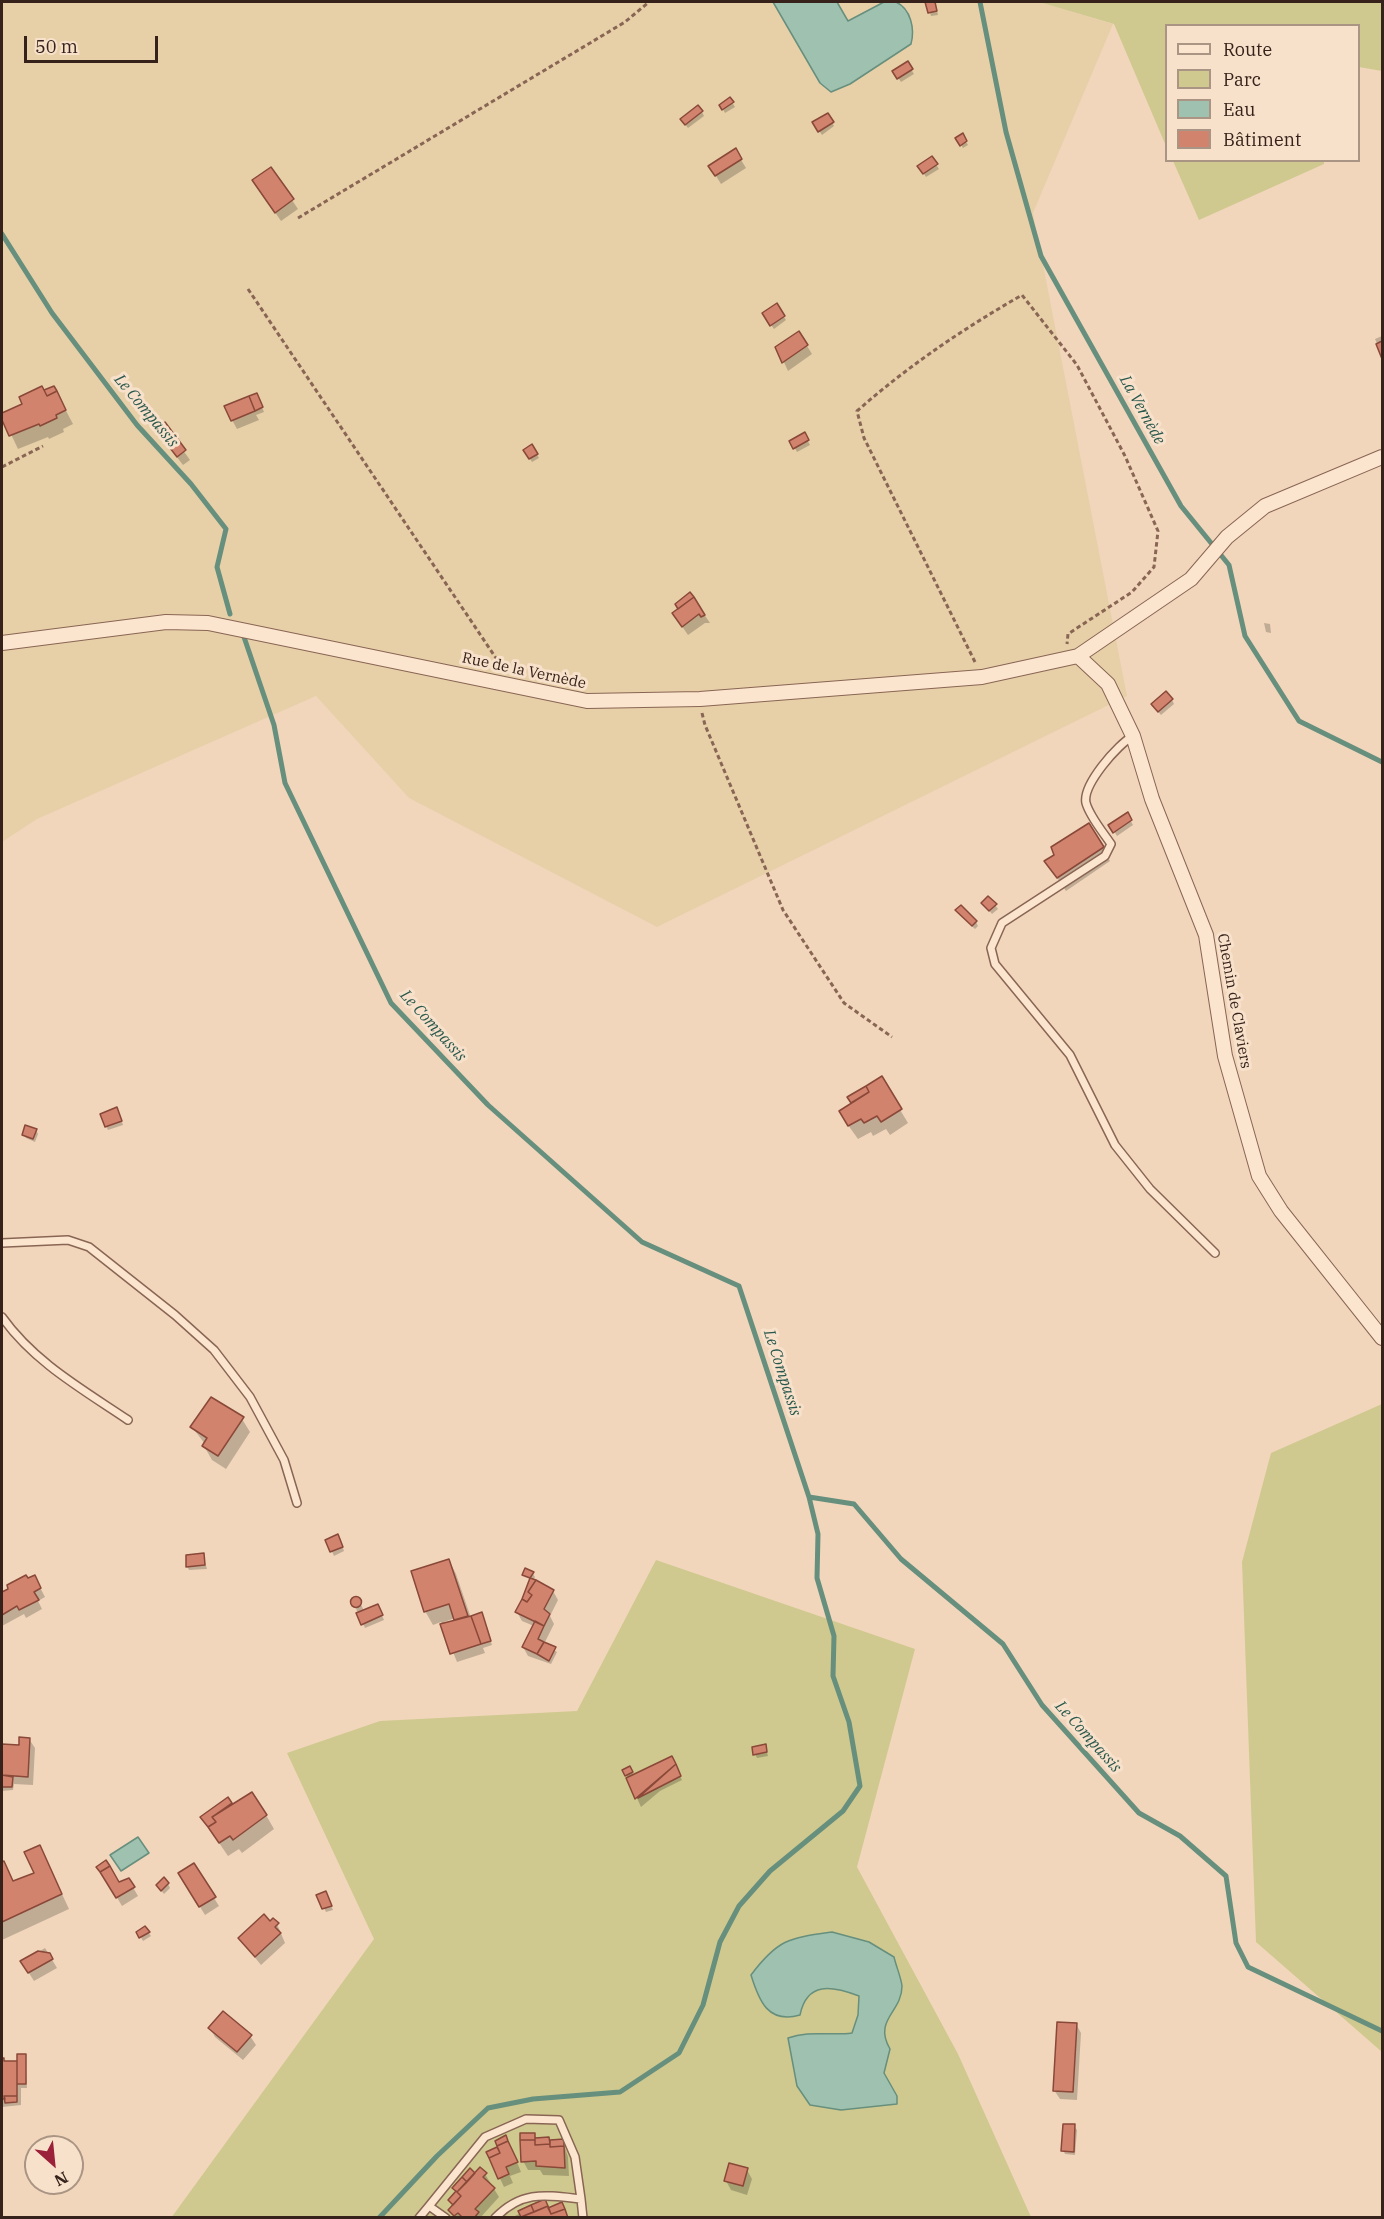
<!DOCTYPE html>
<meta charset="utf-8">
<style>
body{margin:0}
#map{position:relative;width:1384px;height:2219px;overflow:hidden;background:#f1d6bb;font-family:"IBM Plex Serif",serif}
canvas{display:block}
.frame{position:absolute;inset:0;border:3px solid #36221a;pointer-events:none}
.legend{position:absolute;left:1165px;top:24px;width:195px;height:138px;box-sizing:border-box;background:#f8e1cb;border:2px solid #aa9584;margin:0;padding:8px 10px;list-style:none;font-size:18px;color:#36221a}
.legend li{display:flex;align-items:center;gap:12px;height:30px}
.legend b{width:30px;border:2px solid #aa9584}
.north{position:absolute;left:24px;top:2135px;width:60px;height:60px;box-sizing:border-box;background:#f8e1cb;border:2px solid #aa9584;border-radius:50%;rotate:153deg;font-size:16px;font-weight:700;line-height:24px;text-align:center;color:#36221a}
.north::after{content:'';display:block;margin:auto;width:21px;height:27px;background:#9b203a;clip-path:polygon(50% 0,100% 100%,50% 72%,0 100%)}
.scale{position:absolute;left:24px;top:36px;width:134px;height:27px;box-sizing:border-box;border:3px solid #36221a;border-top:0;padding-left:8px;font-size:18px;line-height:21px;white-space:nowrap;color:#36221a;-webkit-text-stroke:4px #f8e1cb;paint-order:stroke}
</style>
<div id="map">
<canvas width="1384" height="2219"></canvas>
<div class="frame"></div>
<ul class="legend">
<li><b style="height:8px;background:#fbe5ce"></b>Route</li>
<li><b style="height:16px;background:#cfc98f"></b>Parc</li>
<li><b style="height:16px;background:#9fc1b0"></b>Eau</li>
<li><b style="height:16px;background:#d2836e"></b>Bâtiment</li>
</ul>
<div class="north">N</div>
<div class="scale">50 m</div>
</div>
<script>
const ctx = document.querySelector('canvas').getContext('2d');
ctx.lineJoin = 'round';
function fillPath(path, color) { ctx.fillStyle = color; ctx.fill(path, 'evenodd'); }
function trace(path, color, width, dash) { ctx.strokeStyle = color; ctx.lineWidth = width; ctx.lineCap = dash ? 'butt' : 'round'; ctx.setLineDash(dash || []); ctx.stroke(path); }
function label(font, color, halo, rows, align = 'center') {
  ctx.font = font + ' "IBM Plex Serif",serif'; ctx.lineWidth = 6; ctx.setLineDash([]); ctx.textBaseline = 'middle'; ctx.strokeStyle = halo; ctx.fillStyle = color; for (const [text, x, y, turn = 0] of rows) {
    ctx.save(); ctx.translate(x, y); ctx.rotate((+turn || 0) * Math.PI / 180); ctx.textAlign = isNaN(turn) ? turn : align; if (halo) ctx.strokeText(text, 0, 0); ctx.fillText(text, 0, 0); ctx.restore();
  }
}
fillPath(new Path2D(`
 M2,2H1039L1113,24L1033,213L1127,696L657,927L409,798L316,696L37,819L2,842Z`), '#e7d0a8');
fillPath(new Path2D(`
 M1039,2H1382V71L1359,67L1358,26H1166V146L1114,24Z
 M1324,161V164L1199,220L1173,161Z
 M1382,1404V2052L1256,1942L1242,1562L1271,1453Z
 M656,1560L915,1649L857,1867L958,2054L1031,2217L171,2218L374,1939L287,1753L380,1721L577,1711Z`), '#cfc98f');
const water = new Path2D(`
 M773,2H837L848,21L884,2H896C911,9 915,29 911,44L850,84L831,92L820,83Z
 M138,1837L149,1853L121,1871L110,1855Z
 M832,1932L869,1942L894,1957C896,1966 901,1977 902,1986C902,2013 873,2019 890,2049L884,2073L897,2096V2104L841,2110L810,2105L797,2086L788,2038C809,2030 830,2036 852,2033L858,2015L859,1996C832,1986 807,1981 800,2015C768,2024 759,2001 751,1975C778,1939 789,1938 832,1932Z`);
fillPath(water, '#9fc1b0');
trace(water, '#678f7d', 1.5);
fillPath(new Path2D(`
 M927,2H935L938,15L931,16Z
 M907,63L914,74L901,82L894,71Z
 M730,99L735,107L725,113L721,106Z
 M702,112L704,116L688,128L684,123Z
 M827,115L834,126L822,135L814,123Z
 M962,135L968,145L963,148L957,138Z
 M735,150L746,168L721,184L710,166Z
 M932,158L939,169L926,177L919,166Z
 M271,169L298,209L281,221L259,189Z
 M776,305L786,320L774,329L766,318Z
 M1382,336V355L1375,339Z
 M807,346L812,354L788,371L777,347Z
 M258,398L264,412L256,415L259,420L237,429L232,420Z
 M24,405L64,407L73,424L63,429L64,432L49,439L48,437L18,449L2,415Z
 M165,425L190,460L183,465L163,439Z
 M804,434L810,445L797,452L791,441Z
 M532,446L539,458L532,462L525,451Z
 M690,594L710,623H705L688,635L679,622V609Z
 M1264,623L1270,624L1271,633L1266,632Z
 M1172,700L1174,704L1161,715L1155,708Z
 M1127,814L1133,825L1117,836L1110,825Z
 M1089,825L1110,861L1066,891L1046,861L1056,856Z
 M983,903L995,905L998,909L992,914Z
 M961,907L976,922L978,926L975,929L959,914L957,910Z
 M881,1078L908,1123L890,1135L886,1129L873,1136L871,1132L858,1139L848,1125L853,1104L849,1098Z
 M119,1113L123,1125L108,1130L106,1126Z
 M36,1130L38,1134L35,1142L26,1138L23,1134Z
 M242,1419L250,1432L226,1469L212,1460L204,1446L205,1444L192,1427Z
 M340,1540L344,1551L334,1556L327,1541Z
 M203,1555L207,1569L189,1570L187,1566Z
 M449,1560L456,1574L471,1618H483L492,1645L483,1648L485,1653L457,1662L441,1622L433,1625L425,1611ZM455,1618V1622L445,1624L444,1622Z
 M533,1574L535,1577L533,1581L553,1591L558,1600L550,1616L554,1624L544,1644L557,1652L551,1664L528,1656L523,1647L534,1626L522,1621L517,1612L531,1580L524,1575Z
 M34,1576L45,1597L38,1601L42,1609L26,1618L24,1614L2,1626V1594Z
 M358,1598L364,1611L379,1609L384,1620L365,1628L352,1600Z
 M29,1739L35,1748L33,1785L14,1784L13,1790L2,1791V1745L20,1747Z
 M765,1745L768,1756L757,1758L755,1754Z
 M671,1758L682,1780L660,1791L641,1807L624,1770L630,1768L634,1776Z
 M228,1799L233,1807L266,1815L274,1829L242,1853L239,1849L228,1856L202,1818Z
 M40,1847L69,1909L2,1940V1864L4,1863L14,1882L36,1873Z
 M180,1874L214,1898L219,1906L205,1915Z
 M105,1877L119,1884L128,1879L138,1896L122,1906Z
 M168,1884L170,1888L164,1894L160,1889Z
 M327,1897L333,1910L326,1912L324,1908Z
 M270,1923L277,1924L285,1943L261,1965L240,1939Z
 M145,1928L151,1936L143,1941L138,1932Z
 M45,1948L57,1968L34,1981L27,1970L40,1951Z
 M1076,2024L1081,2033L1077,2100L1060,2099L1054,2090Z
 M210,2028L250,2036L256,2045L243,2060L215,2037Z
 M25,2056L27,2088H21V2105L2,2107V2059L18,2067Z
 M1074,2126L1077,2130L1075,2155L1065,2154L1063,2150Z
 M534,2135L537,2139L563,2141L568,2157L569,2176L543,2175L540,2170H528L523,2161Z
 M499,2148L513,2152L521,2172L510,2176L513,2183L504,2187L488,2153Z
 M747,2170L752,2179L747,2195L731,2190L726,2181Z
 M474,2174H485L499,2197L480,2218H454L450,2210L454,2206L450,2200L456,2192L454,2188Z
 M544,2201L548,2210L563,2208L568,2218H511Z`), '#0003');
trace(new Path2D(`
 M980,2L1006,132L1041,256L1181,506L1229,565L1245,636L1299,721L1382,762
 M2,234L52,313L137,425L191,484L226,529L217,567L230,614
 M244,637L274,725L285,783L391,1003L488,1105L642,1242L739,1286L809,1497L818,1534L817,1578L834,1636L833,1676L849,1722L860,1786L843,1811L770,1871L739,1906L720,1942L703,2005L679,2053L620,2092L533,2099L488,2108L437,2156L379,2218
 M809,1497L854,1504L901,1559L1003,1644L1042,1705L1139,1813L1180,1836L1226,1876L1236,1943L1248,1967L1382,2031`), '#678f7d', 5);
const building = new Path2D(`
 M925,2H935L937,11L928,13Z
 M908,61L913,69L897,79L892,71Z
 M730,97L734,102L722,110L719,105Z
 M698,105L703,111L685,125L680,119Z
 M828,113L834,122L818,132L812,122Z
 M963,133L967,141L960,146L955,138Z
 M736,148L742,159L715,176L708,166Z
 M932,156L938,164L923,174L917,166Z
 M271,167L294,199L275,213L252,180Z
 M777,303L785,316L770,326L762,313Z
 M799,331L808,345L782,363L775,347Z
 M1382,341V359L1376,344Z
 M42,386L47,396L57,391L66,410L56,415L57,418L40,426L39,424L9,436L2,420V413L22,404L19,397Z
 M54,386L57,391L47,396L44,390Z
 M257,393L263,407L255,411L249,396Z
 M249,396L255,411L231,421L224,406Z
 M165,422L186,450L177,457L156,430Z
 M805,432L809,440L793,449L789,441Z
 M532,444L538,454L529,459L523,450Z
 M690,592L694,597L678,609L675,604Z
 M694,597L705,615L701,617L699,614L682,627L672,613Z
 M1166,691L1173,699L1158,712L1151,704Z
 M1128,812L1132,820L1113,833L1108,825Z
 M1089,823L1104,847L1057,878L1044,861L1054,855L1051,847Z
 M988,896L997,904L989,911L981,903Z
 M961,905L977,921L972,926L955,910Z
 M882,1076L902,1109L881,1122L877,1116L864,1123L861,1119L848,1126L839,1111L869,1092L866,1086Z
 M866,1086L869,1092L851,1103L847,1097Z
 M117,1107L122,1121L105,1127L100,1114Z
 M25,1125L37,1129L33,1139L22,1135Z
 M211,1397L244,1417L218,1456L202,1446L207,1438L190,1427Z
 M338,1534L343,1547L330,1552L325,1540Z
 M204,1553L205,1565L186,1567V1555Z
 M449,1559L468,1616L454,1620L449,1604L424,1612L411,1571Z
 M525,1568L534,1572L530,1578L522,1575Z
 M26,1575L28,1578L35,1575L41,1588L34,1592L39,1600L19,1610L17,1606L2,1615V1592L8,1589L7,1585Z
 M530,1578L536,1580L528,1592L532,1595L527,1602L522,1599Z
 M536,1580L554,1590L544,1609L550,1614L544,1626L515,1612L522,1599L527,1602L532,1595L528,1592Z
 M350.5 1602a5.5 5.5 0 1 1 11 0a5.5 5.5 0 1 1-11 0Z
 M378,1604L383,1615L361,1625L356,1613Z
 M482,1612L491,1641L481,1644L471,1616Z
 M471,1616L481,1644L450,1654L440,1624Z
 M535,1621L544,1626L538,1639L544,1642L537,1654L522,1647Z
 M544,1642L556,1647L549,1661L537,1654Z
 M19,1737L30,1738L28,1777L2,1775V1744L19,1745Z
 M766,1744L767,1752L753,1755L752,1747Z
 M672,1756L676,1764L635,1799L626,1778Z
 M676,1764L681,1776L638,1798Z
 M630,1766L633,1772L625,1776L622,1770Z
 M2,1775L13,1777L12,1787H2Z
 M252,1792L267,1815L233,1840L230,1836L219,1843L208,1827L216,1822L212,1817Z
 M228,1797L232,1803L212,1817L216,1822L208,1827L200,1817Z
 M40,1845L62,1894L2,1922V1862L4,1861L13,1881L34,1873L24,1852Z
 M106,1860L110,1866L100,1872L96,1867Z
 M194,1863L216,1897L199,1907L178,1873Z
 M110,1866L119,1882L129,1878L135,1887L116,1898L100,1872Z
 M164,1877L169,1883L161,1891L156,1885Z
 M326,1891L332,1906L322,1909L316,1895Z
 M264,1914L270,1921L273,1918L279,1923L275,1927L281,1933L255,1957L238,1938Z
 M145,1926L150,1932L139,1938L136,1932Z
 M38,1951L50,1953L53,1959L28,1973L20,1961Z
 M223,2011L252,2035L237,2052L208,2028Z
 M1057,2022L1077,2023L1073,2092L1053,2091Z
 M17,2054H26V2084H17Z
 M2,2058H4V2061H17V2096H4L5,2099H2Z
 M4,2096H17V2102L5,2103Z
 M1063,2124H1075L1074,2152L1061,2151Z
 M520,2133H535V2140H520Z
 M506,2135L508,2141L497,2146L495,2141Z
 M549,2137L550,2144L535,2145V2138Z
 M564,2139V2146L550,2147V2140Z
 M520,2140H535V2145L550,2144V2147L564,2146L565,2168L536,2166V2161L521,2162Z
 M508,2141L518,2162L506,2167L509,2174L498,2179L489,2158L500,2153L497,2146Z
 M497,2147L500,2153L489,2158L486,2152Z
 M729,2163L748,2168L743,2186L724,2181Z
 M480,2167L487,2173L483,2177L495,2188L475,2209L479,2212L474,2218H463L458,2213L454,2216L448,2210L461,2196L457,2192Z
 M470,2168L475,2173L467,2182L462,2177Z
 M462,2177L467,2182L457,2192L452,2188Z
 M456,2191L461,2196L453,2205L448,2200Z
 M545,2199L548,2206L534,2212L531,2205Z
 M562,2202L565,2209L551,2214L548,2208Z
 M531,2205L534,2212L521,2217L518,2211Z
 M548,2206L551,2214L565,2209L568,2218L521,2217Z`);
fillPath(building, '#d2836e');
trace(building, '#894838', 1.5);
const service = new Path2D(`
 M1133,736C1118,744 1082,785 1086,803C1090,817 1103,832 1111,844L1105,856L1002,923L991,948L995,964L1070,1055L1115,1145L1150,1189L1215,1253
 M2,1243L68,1240L89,1247L175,1315L214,1350L250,1397L284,1460L297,1503
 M2,1317C34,1362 82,1389 128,1420
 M429,2206L485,2137L526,2119L559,2120L575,2157L581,2199
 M419,2218L429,2206L446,2218
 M495,2218C522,2190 546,2195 581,2199L583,2218`);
const minor = new Path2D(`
 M2,643L166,622L208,623L587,701L700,699L982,677L1078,656L1191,579L1227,537L1265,506L1382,457
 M1078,656L1108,684L1133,736L1152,799L1206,935L1225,1056L1259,1176L1281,1211L1382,1338`);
trace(service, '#896554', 10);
trace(minor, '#896554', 16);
trace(new Path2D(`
 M298,218L625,22L649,2
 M248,289L502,667
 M2,467L43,446
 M975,662L864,438L857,411C908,366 963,329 1022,295L1077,365L1125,456L1158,531L1154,567L1132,592L1068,634L1067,644
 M702,713L705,725L783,910L844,1003L892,1037`), '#896554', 3, [4.5, 3]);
trace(service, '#fbe5ce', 7);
trace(minor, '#fbe5ce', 14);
label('15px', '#36221a', '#f8e1cb', [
 ["Rue de la Vernède",524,671,12],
 ["Chemin de Claviers",1234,1001,80]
]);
label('italic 16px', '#28574b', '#f8e1cb', [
 ["La Vernède",1142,410,61],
 ["Le Compassis",146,411,50],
 ["Le Compassis",433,1026,48],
 ["Le Compassis",782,1373,72],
 ["Le Compassis",1088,1737,48]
]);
</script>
